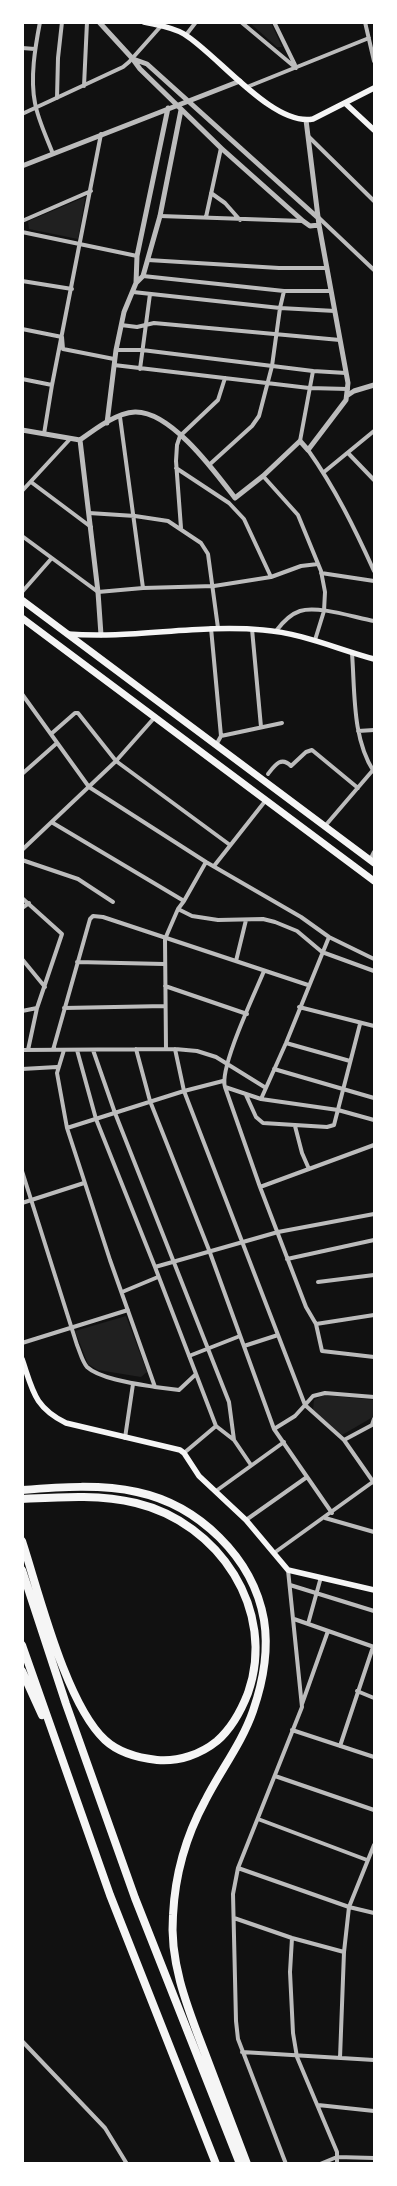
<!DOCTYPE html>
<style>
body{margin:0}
#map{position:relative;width:397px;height:2186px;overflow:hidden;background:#111;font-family:"Varela Round",sans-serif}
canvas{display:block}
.frame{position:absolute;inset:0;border:24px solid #fff;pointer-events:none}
</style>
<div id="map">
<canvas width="397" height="2186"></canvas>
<div class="frame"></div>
</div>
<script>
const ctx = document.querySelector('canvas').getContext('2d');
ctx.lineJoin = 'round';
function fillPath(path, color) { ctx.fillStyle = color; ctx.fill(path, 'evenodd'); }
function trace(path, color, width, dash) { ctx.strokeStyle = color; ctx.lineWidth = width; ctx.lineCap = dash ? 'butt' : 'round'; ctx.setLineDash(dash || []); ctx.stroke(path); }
fillPath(new Path2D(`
 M250,23H271L282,47H277Z
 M83,198H85L78,239L29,229L28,222L31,220Z
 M126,1316L147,1372L141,1377L98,1370L88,1364L75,1331Z
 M324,1395L374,1400L373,1417L342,1435L313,1410L314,1400Z`), '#202020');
trace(new Path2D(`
 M40,22C35,48 30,78 35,103C38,120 47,138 53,154
 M241,22L296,68
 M274,22L295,65
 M365,22L374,61
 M186,35L196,22
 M22,48L35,49
 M84,86L87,22
 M247,87L369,38
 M57,98L58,58L62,22
 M22,114L123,67L129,62L161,26
 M309,137L374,201
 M211,193L225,203L240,220
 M160,216L302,221
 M206,217L221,148
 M318,217L374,270
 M22,221L91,191
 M22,232L137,256
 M148,260L279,268H326
 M143,276L284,291H330
 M22,281L72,289
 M133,292L280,308L335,311
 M121,325L137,327L154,323L340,340
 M22,329L62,337L63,349L114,359
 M116,350H142L313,371L346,373
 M114,365L309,388L348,389
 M140,369L150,294
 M22,379L52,385
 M120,417L143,588
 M44,434L52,385L101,134
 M300,441L313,371
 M308,450C335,488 355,529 374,571
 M348,453L374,480
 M209,465L252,426L259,416L272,366L280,308L284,291
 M176,468L229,503L244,519L271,577
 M324,472L374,431
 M263,476L298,515L321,571L325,592L324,611L315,640
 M31,482L91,527
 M22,491L70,439
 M89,513L135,516L168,521L201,543L208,554L218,628
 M181,528L176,461L177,445L180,436L218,400L225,378
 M22,536L98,592L143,588L214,586L271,577L301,566L318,564
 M321,573L374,581
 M22,592L51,559
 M211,628L221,736
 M252,629L261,727
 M276,631C282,623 291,614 300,611C318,605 356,618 374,621
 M352,653C355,692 352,738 374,772
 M22,694L89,787L206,862L301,917L329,937L374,959
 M358,731L374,730
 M51,734L75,713H78L116,761L230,845
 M216,745L221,736L282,723
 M22,774L57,743
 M268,774C275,765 281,756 291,766L306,752L312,750L358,788
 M53,823L184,901L206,862
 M325,826L373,770
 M22,850L116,761L155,717
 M22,860L78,879L113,902
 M370,860L374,852
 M214,866L266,800
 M22,898L62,934L37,1008L28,1050
 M22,908L29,903
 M178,909L192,916L218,920L263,919L275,922L297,931L322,952L374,971
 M22,959L45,987
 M236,961L246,920
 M77,962L164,964
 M264,971C255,993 219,1068 225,1087L260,1187L306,1307L316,1324L374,1315
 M165,986L247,1014
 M299,1007L374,1026
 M64,1008L165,1006
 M22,1011L37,1008
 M286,1043L350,1061
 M136,1049L150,1101L209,1250L274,1429L332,1513
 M166,1049L165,939L178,909L184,901
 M175,1049L184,1091L305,1405L313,1396L325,1393L374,1397
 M22,1050L175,1049L197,1051L216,1057L266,1088
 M53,1050L90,919L93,916L103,917L308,985
 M64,1050L57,1073L67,1128L110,1260L155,1387L179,1390L195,1375
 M77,1050L96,1119L155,1267L216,1426L184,1453
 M93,1050L115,1113L229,1402L234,1440L251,1465
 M22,1069L57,1067
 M274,1069L374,1098
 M225,1087L261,1099L338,1110L374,1120
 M246,1095L256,1117L263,1123L327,1127L334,1125L360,1024
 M261,1099L286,1043L329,937
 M295,1126L302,1153L309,1169
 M67,1128L184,1091L223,1081
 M22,1171L77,1345C80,1352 82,1361 87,1367C100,1379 137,1384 155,1387
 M260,1187L374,1145
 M22,1203L84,1183
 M287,1259L374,1240
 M155,1267L278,1232L374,1214
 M318,1282L374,1275
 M122,1292L158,1277
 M316,1324L322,1351L374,1357
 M22,1343L128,1310
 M244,1346L278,1335
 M189,1356L240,1336
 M216,1426L234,1440
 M274,1429L295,1416L305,1405L344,1440L374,1483
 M125,1438L133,1384
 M344,1440L372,1425L374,1419
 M216,1491L284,1442
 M325,1518L374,1532
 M246,1520L307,1477
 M274,1553L374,1481
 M290,1585L374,1611
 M294,1619L374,1647
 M308,1624L321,1577
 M357,1691L374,1698
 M302,1704L328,1631
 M292,1730L374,1757
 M340,1746L373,1647
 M275,1776L374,1810
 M258,1819L367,1860
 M238,1868L349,1907L374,1913
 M234,1918L292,1938L344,1952
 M292,1938L290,1972L293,2033L297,2057L337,2152V2164
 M22,2041L105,2128L127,2164
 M242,2052L374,2060
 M340,2058L344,1952L349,1907L374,1845
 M318,2105L374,2111
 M286,2164L238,2039L236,2021L233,1894L238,1868L302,1707L288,1570
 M320,2164L337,2157L374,2158`), '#bcbcbc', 4);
trace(new Path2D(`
 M99,22L132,58L140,69L221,148L303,221L310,226L319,225
 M133,59L147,64L317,217
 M22,166L240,81
 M136,283L143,276L160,216L181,110
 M348,395L354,391L374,385
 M107,423L116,350L124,312L136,283L137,256L168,108
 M22,430L80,440
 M80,440C95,429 116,413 135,412C171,411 215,472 235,498L263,476L300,441L308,450L346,400L348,383L319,225L306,120
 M80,440L98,592L101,635`), '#bcbcbc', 5);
trace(new Path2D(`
 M144,22C157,25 173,27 184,34C217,54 273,127 313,119L374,88
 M346,104L374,130
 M68,634C133,639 198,624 263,630C302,633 337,649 374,659
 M22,1359C33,1391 34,1407 66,1423L180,1450L184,1453L199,1476L246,1520L288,1570L374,1590`), '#f5f5f5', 5.5);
trace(new Path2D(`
 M22,600L374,863
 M22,618L374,881`), '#f5f5f5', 7);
trace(new Path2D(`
 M22,1490C60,1487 101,1484 137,1492C198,1505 253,1557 264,1620C269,1651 263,1682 253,1711C242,1743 220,1771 205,1801C186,1836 175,1875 173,1915C169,1964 189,2011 206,2056C220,2092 233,2128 247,2164
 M22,1499C60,1497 100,1494 136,1503C219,1523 277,1610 248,1693C241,1711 232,1728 217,1741C201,1754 179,1762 157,1760C139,1758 119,1753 105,1740C66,1704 39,1593 22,1541
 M22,1570L66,1704L135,1898L240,2164
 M22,1645L110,1895L216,2164
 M22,1671L42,1715`), '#f5f5f5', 8);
</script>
